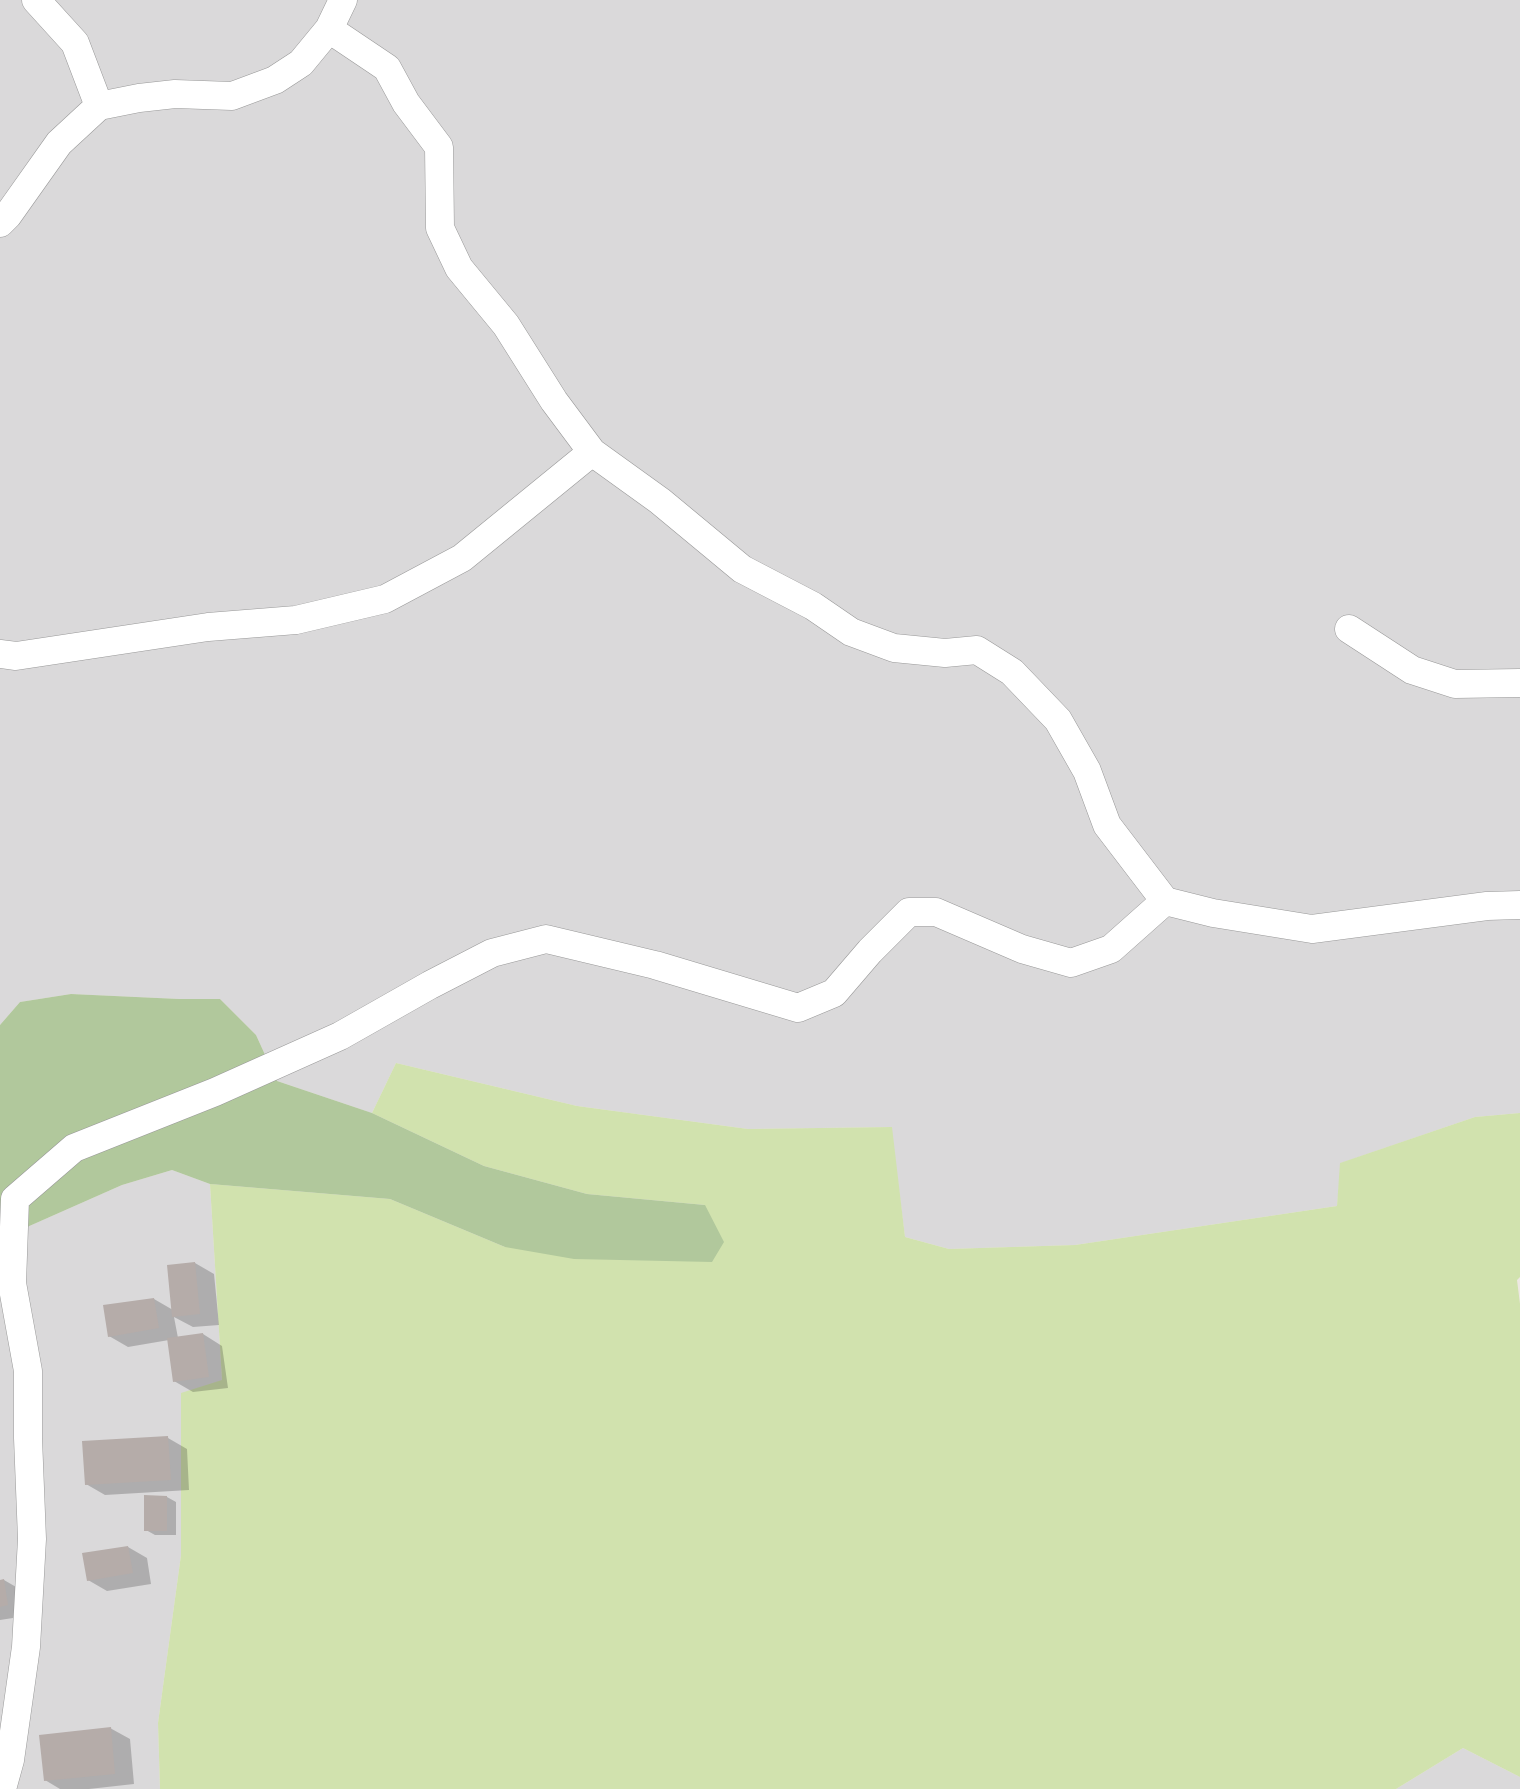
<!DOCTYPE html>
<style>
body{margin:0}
canvas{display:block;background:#ede8e3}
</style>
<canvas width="1520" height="1789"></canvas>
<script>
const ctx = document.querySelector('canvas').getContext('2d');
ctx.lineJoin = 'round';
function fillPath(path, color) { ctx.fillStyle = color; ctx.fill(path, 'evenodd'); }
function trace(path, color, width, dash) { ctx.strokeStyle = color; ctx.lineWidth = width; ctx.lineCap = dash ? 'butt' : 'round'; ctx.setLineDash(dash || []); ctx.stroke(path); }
fillPath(new Path2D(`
 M0,0H1520V1113L1475,1117L1341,1163L1337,1206L1075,1245L949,1249L905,1237L891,1127L748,1129L577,1106L396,1063L372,1113L277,1081L256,1035L220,999H179L71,994L20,1002L0,1025Z
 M172,1170L210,1184L222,1380L181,1555L158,1723L160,1789H0V1239L122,1185Z
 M1463,1748L1520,1777V1789H1396Z`), '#dad9da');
fillPath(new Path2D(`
 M396,1063L577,1106L748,1129L892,1127L905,1237L949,1249L1075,1245L1337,1206L1340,1163L1475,1117L1520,1113V1277L1517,1280L1520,1304V1777L1463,1748L1396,1789H160L158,1723L181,1555V1393L222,1380L210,1184L390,1199L505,1247L705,1205L587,1194L484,1166L372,1113Z`), '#d1e2ae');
fillPath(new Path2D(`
 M71,994L179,999H220L256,1035L277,1081L372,1113L484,1166L587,1194L705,1205L724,1242L712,1262L574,1259L505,1247L390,1199L210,1184L172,1170L122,1185L0,1239V1025L20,1002Z`), '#b1c89c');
fillPath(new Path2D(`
 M195,1263L214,1274L219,1325L193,1327L174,1317L178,1338L203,1334L222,1346L228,1388L193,1392L174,1381L169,1340L128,1347L109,1336L105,1306L154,1299L173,1310Z
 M168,1438L187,1449L189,1490L105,1495L86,1484Z
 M145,1497H167L176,1502V1535H155L146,1530Z
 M128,1547L147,1558L151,1584L107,1591L88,1580Z
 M4,1580L23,1591L26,1616L0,1620V1581Z
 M110,1728L130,1739L134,1784L89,1789H60L45,1780Z`), '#0003');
fillPath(new Path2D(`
 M195,1262L200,1314L172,1317L167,1265Z
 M154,1298L159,1328L108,1337L103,1305Z
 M203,1333L209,1377L173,1382L167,1338Z
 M168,1436L171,1480L85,1485L82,1441Z
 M144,1495L167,1496V1531H144Z
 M128,1546L133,1573L87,1581L82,1553Z
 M4,1579L8,1605L0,1607V1580Z
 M111,1727L115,1774L44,1781L39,1735Z`), '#b5aca9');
const minor = new Path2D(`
 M36,0L75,43L99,106
 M329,29L387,68L406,103L439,147L440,228L459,268L506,325L554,401L592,452
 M0,223L8,215L59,143L99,106L139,98L175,94L232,96L275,80L301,63L329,29L343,0
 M1349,629L1412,670L1455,684L1520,683
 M0,654L16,656L208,627L296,620L385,599L462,558L592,452L660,501L742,569L813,606L851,632L894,648L945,653L977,650L1012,672L1058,720L1087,771L1107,825L1165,901L1213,913L1312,929L1487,906L1520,905
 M2,1789L10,1760L26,1647L32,1539L28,1438V1371L12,1283L15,1199L74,1148L215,1092L340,1036L430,985L492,953L546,939L655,965L798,1008L834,993L870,951L909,912H936L1022,949L1071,963L1111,949L1165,901`);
trace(minor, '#999', 29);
trace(minor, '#fff', 28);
</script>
